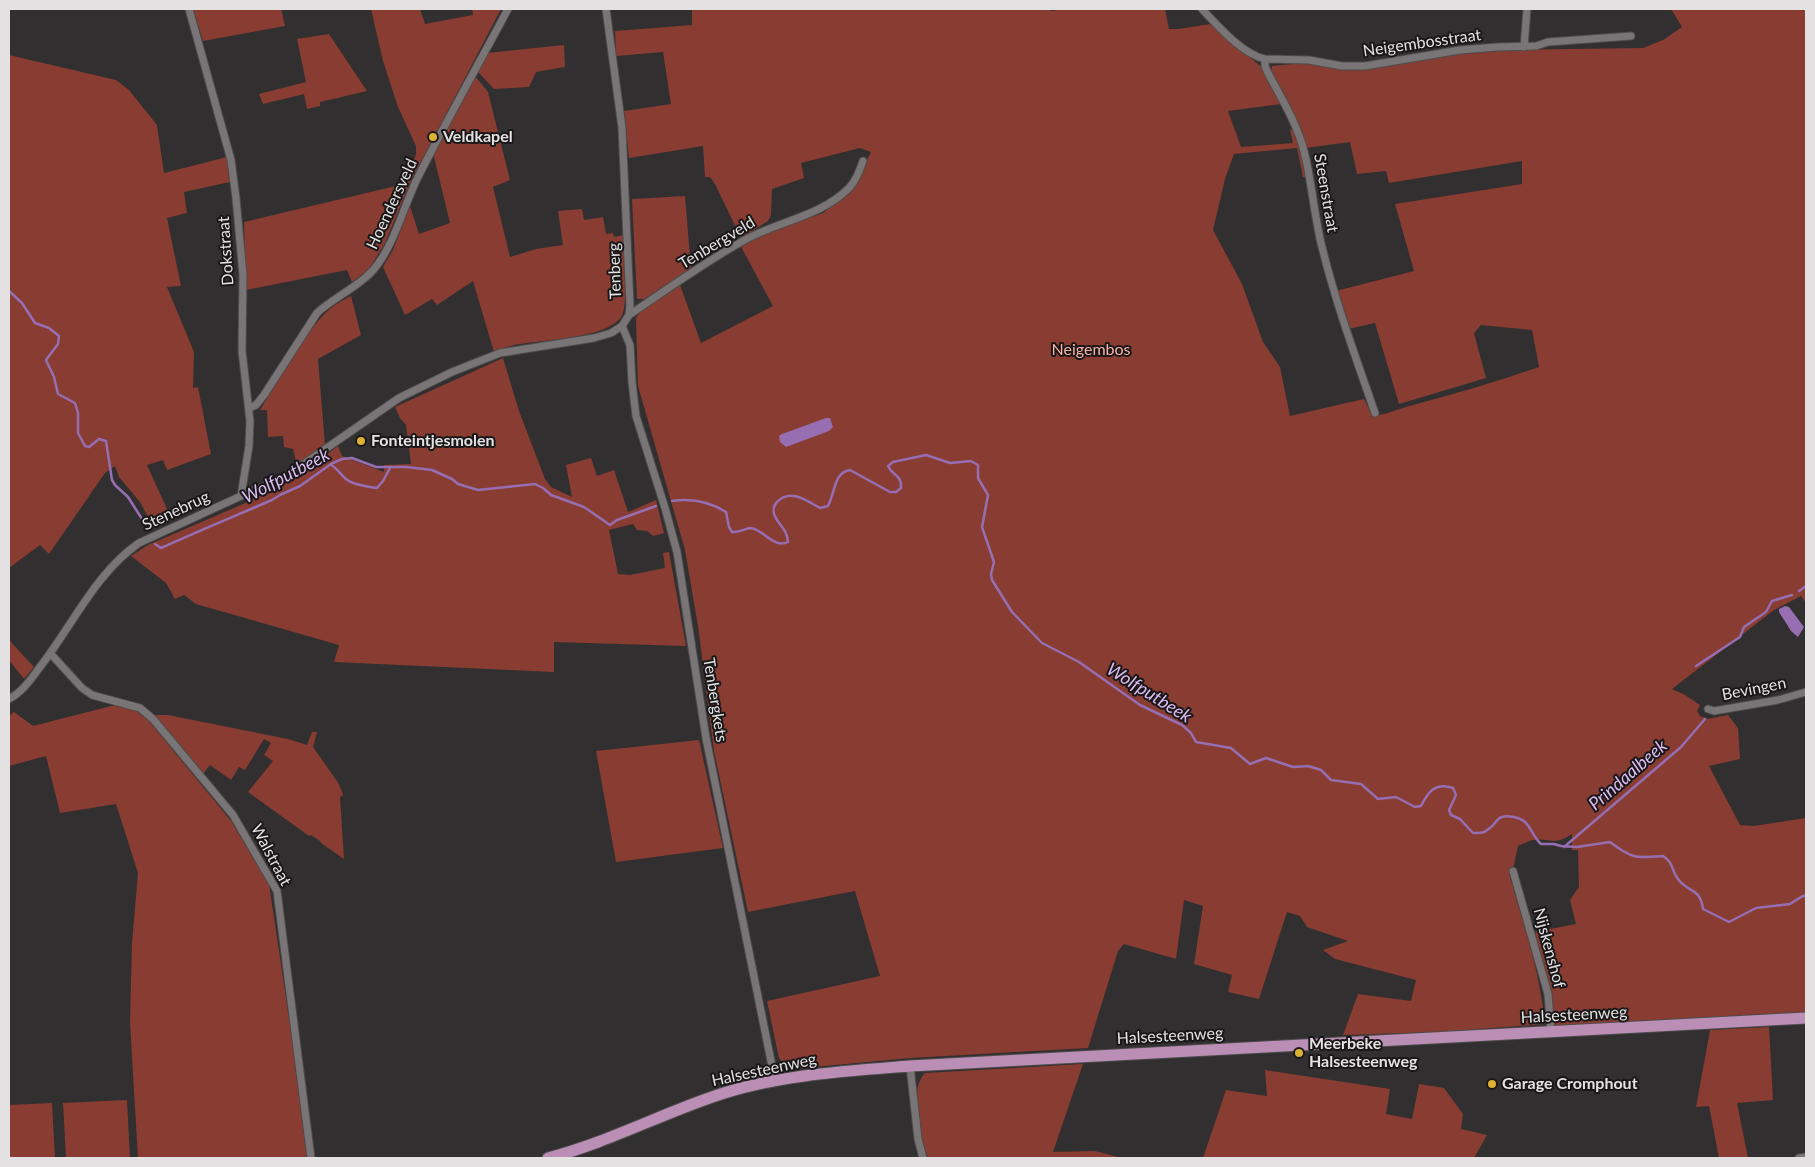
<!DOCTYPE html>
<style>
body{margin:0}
#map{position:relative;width:1815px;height:1167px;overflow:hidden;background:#322f30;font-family:Lato,sans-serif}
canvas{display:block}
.frame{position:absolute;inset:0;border:10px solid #e3e1e2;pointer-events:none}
</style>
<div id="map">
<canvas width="1815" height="1167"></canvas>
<div class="frame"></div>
</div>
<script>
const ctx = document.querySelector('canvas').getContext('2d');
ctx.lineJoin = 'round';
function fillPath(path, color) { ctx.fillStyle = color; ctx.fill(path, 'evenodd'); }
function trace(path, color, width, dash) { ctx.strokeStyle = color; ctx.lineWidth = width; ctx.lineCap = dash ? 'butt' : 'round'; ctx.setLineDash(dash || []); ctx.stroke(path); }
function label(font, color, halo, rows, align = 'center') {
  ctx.font = font + ' Lato,sans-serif'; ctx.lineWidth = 4; ctx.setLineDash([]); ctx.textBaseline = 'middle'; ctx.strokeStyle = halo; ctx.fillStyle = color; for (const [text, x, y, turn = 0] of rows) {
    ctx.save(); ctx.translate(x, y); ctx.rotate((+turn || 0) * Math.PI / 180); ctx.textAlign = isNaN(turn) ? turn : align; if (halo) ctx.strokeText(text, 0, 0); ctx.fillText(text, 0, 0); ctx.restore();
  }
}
fillPath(new Path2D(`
 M193,9H281L285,26L203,41Z
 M371,9H420L425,24L473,15L472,9H501L410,183L384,245L369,269L352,282L347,270L246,290L244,222L400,185L407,181L416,154V146L398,107L383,61Z
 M692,9H1040L1055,11L1056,9H1165L1169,29H1178L1211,24L1260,66L1268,77L1281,104L1228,111L1241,147L1293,143L1290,130L1293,129L1297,137L1307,177H1303L1297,148L1234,154L1225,179L1213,230L1242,284L1263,342L1280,367L1290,416L1364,399L1372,415C1385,416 1394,410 1406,407C1451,395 1495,382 1539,367L1532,330L1481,325L1474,333L1486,378L1399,404L1375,323L1348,329L1336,291L1414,271L1395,204L1522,184V161L1389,183L1386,171L1357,174L1350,142L1306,148L1287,101L1271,71L1272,66L1303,63L1342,69L1365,70L1461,53L1498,50L1643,48L1663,40L1682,27L1671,9H1806V603L1801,596L1774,610L1672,689L1685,695L1700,705L1697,711L1700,716L1708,719L1728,715L1738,728L1740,759L1709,766L1740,825L1754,826L1806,818V1012L1555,1027L1551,994L1535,932L1576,924L1570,900L1579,887L1578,850H1572V834C1553,847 1551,837 1533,840C1528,841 1523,844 1518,846L1514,865L1509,874C1524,924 1540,972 1545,1024L1440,1032L1343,1035L1358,994L1411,1001L1416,980L1335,959L1323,950L1348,941L1307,927L1300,916L1287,912L1259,999L1228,992L1232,975L1194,964L1203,906L1184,900L1176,959L1124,944L1118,951L1088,1048L910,1058L792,1069L785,1065L779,1058L767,1001L880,976L855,891L748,912L714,751L698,626L685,550L638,386L636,318L641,310L680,285L701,343L773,306L740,245L768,232L823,213L852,190L871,152L860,148L801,163L804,178L772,189L771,215L768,221L741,238L715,184L710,177H705L703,146L629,158L624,111L671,104L663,52L616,56L615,31L692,25Z
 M329,34L367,91L320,102V106L307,109L304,94L263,104L259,94L306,82L297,39Z
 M564,45L565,67L536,72L529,87L494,89L477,71L487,53Z
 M9,55L116,80L129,90L157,125L164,173L227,157L230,182L184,192L187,213L167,218L181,286L167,287L194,352L193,388L198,387L211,454L167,470L163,460L147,465L172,520L154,528L140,502L119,477L115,466L105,473L49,554L40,545L9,568Z
 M475,76L488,92L510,180L493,187L510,257L536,249L563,245L558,211L582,209L584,220L603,217L606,234L613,233L614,237L623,235C624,254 628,296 623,313C615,338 543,340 520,344C511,345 502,349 494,352L473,281L437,305L432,299L405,315L383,267L393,250L410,206L419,234L450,223L433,153Z
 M685,196L691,269L644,299H637L632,199Z
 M351,296L361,335L318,359L325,445L297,465L293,449L284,447L283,436L268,437L267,410H260C280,379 303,332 331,308C337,303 345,299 351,296Z
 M503,358L519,411L545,479L551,487L572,497L566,465L591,458L597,476L614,470L628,512L656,500L664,533L653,536L647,531L637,530L633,524L609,530L618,574L630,575L665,568L663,553L669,552L686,646L554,642V672L334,662L339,645L196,604L184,595L175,599L166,583L131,556L148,545L250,501L297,477L338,446L342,456L384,472V465L411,464L406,425L400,418L395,407Z
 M9,640L34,667L24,679L9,660Z
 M115,705L136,711L149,721L231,821L269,884L289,1018L307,1158H138L130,1023L132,943L138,873L116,804L60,813L46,756L9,766V716L14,712L33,726Z
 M154,715H168L288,739L307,745L312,732H317L313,747L339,784L343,795L340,797L344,859L321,843L320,841L311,835L309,836L248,792L273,761L264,755L271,743L264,739L245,770L239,767L231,780L210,765L203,774Z
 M699,740L723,848L616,862L596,751Z
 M1769,1027L1773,1100L1737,1103L1748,1158H1719L1709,1106L1696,1107L1710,1030Z
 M1083,1064L1053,1152L1095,1151L1122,1158H928C921,1136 907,1092 925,1073Z
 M1265,1070L1390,1089L1386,1114L1412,1119L1419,1084L1444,1088L1463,1114L1461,1129L1487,1135L1474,1158H1203L1226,1090L1267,1096Z
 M127,1100L130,1158H66L63,1103Z
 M52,1103L55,1158H9V1105Z`), '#883c32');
fillPath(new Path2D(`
 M826,418H830L833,427L829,431L786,447L780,442L779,436L782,434Z
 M1785,606L1789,607L1804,627L1798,637L1791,631L1779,612V609Z`), '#976eb2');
trace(new Path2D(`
 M9,291L22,303L35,323L49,328L59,336L58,344L46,360L54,377L58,394L75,403L78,413V433L85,446L89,447L99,439L106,441L112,480L115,485L128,497L149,530
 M331,465C337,468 340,474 346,479C352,484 369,487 377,488L383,481L390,468
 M672,501C691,498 710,502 726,512L729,527L732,532C740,533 745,528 751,528C764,530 774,549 788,542C787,528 778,525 774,514C773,510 774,505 777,502C790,488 807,501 820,508L828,506C835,493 834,472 850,470L890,492H896L901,488C902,474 892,476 888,466L893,462L926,455L950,463L971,461L978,465V478L988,495L982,527L994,562L991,574L992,580L1012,612L1042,643L1079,662L1140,705L1182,725L1191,733L1196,742L1231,748L1250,764L1266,758L1293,767L1308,766L1321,770L1331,780L1361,784L1378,799L1396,797L1415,807L1421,806C1428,792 1435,782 1453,788L1456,795L1449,810L1451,815L1460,819L1473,833C1476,833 1481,833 1484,832C1499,825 1494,813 1514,817C1518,818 1522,819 1525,822C1532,829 1534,838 1541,844H1554L1561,846L1577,847L1610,842C1632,859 1636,858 1663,856C1674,863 1671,870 1678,879C1688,893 1700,887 1703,909L1729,922L1756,908L1790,904L1801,897L1806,895
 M155,544L161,548C198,531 235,516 272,500L280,495L300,486L331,464L342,459L352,458L376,467H406L432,470L452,479L458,484L478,490L535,484L543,488L551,495L584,507L610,525L617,520L656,506
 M1799,591L1806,586
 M1696,666L1740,637L1744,627L1766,612L1772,601L1792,595
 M1564,847L1681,747L1705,719`), '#976eb2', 2.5);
const minor = new Path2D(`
 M189,9L231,160L236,198L243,275L242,351L250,421L249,446L241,496
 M1202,9C1218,26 1242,54 1265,59V66L1269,75C1282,99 1297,124 1304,151C1312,182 1314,216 1322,247C1336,304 1356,358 1375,413
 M1524,47L1527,9
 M1265,59L1309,60L1342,66H1365L1460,50L1497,47L1536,46L1548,42L1631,36
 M629,315C666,290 702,264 741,242C776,221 819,218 849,188C856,181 860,170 863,161
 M622,326L630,345L632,382L636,416L665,508L677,552L706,738L775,1081
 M249,408L256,405L264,395L317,313C334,297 359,287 374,269C394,246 404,205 418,177C447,120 478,65 508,9
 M50,653L82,688L92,695L140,708L153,719L233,815L277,891L311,1158
 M9,699C24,691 33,676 43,663C74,622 97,572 139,543L241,496L282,479L399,398L452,372L500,353L594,338L611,333L622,326L629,315L630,305L622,128L606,9
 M1708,709L1714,711L1778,700L1806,692
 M1513,871L1548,994L1551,1032
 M910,1066L918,1139L923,1158
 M1799,1158L1806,1157`);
const primary = new Path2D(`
 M548,1158C606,1143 659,1115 715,1096C776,1075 846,1071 910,1066L1806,1018`);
trace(minor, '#4e4c4d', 9);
trace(primary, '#4e4c4d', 13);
trace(minor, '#797576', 7);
trace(primary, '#bb8fb5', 11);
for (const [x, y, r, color] of [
 [433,137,5,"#ddb133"],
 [361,441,5,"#ddb133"],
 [1299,1053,5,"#ddb133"],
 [1492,1084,5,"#ddb133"]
]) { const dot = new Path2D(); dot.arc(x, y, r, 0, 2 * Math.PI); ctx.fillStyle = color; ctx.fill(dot); trace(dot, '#191718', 2); }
label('16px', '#e3e1e2', '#191718', [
 ["Neigembosstraat",1422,43,-8],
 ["Steenstraat",1326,193,80],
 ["Hoendersveld",392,204,-65],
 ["Tenbergveld",717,243,-31],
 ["Dokstraat",226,251,-94],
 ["Tenberg",615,271,-92],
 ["Stenebrug",176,511,-25],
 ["Bevingen",1754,689,-11],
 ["Tenbergkets",715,700,81],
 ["Walstraat",271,855,62],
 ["Nijskenshof",1549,948,75],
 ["Halsesteenweg",1574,1015,-3],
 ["Halsesteenweg",1170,1036,-3],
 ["Halsesteenweg",764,1070,-12]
]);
label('bold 16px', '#e3e1e2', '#191718', [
 ["Veldkapel",443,137],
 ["Fonteintjesmolen",371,441],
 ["Meerbeke",1309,1044],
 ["Halsesteenweg",1309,1062],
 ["Garage Cromphout",1502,1084]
], 'left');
label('16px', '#f7b1a6', '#191718', [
 ["Neigembos",1091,350]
]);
label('italic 18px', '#dcbbf3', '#191718', [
 ["Wolfputbeek",286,476,-28],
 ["Wolfputbeek",1149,693,32],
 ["Prindaalbeek",1628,775,-41]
]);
</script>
